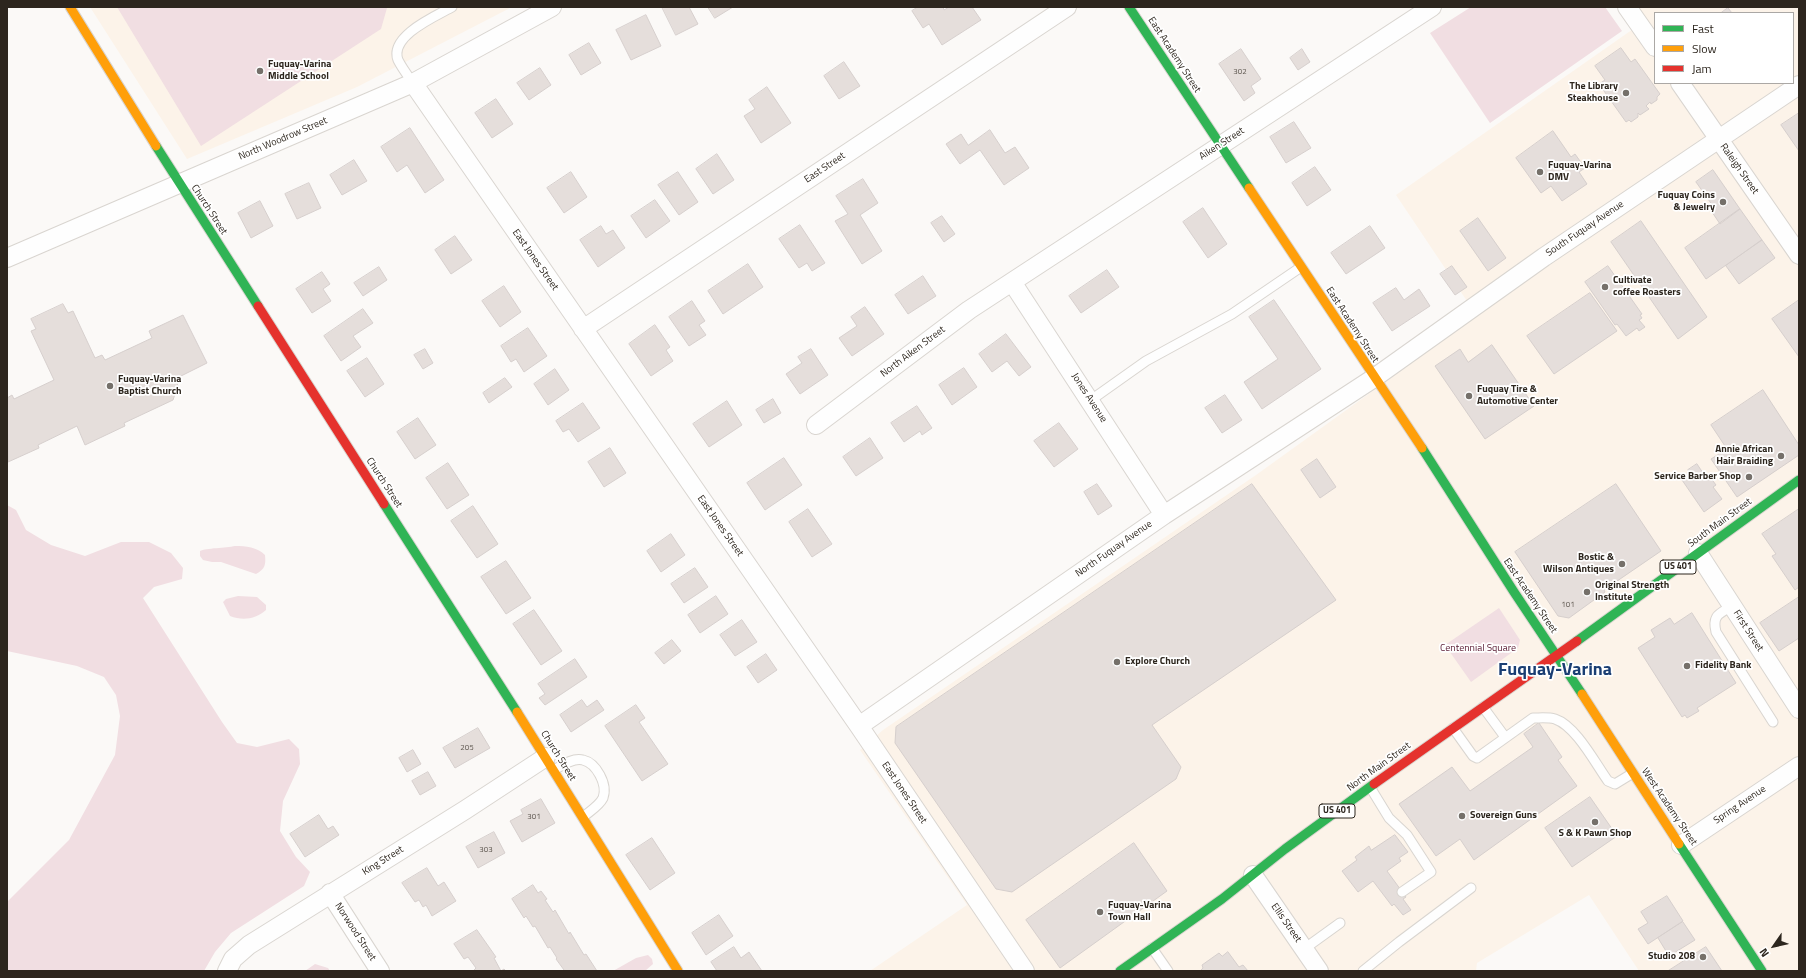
<!DOCTYPE html>
<style>
body{margin:0}
#map{position:relative;width:1806px;height:978px;overflow:hidden;background:#fbf9f7;font-family:"Titillium Web",sans-serif}
canvas{display:block}
.frame{position:absolute;inset:0;border:8px solid #2d261e;pointer-events:none}
.legend{position:absolute;left:1654px;top:12px;width:140px;height:72px;box-sizing:border-box;background:#fff;border:1px solid #aba8a5;margin:0;padding:5px 7px;list-style:none;font-size:12px;color:#2d261e}
.legend li{display:flex;align-items:center;gap:8px;height:20px}
.legend b{width:20px;border:1px solid #aba8a5}
.north{position:absolute;left:1754px;top:926px;width:40px;height:40px;-webkit-text-stroke:3px #fff;paint-order:stroke;rotate:236deg;font-size:11px;font-weight:700;line-height:16px;text-align:center;color:#2d261e}
.north::after{content:'';display:block;margin:auto;width:14px;height:18px;background:#2d261e;clip-path:polygon(50% 0,100% 100%,50% 72%,0 100%)}
</style>
<div id="map">
<canvas width="1806" height="978"></canvas>
<div class="frame"></div>
<ul class="legend">
<li><b style="height:5px;background:#30b455"></b>Fast</li>
<li><b style="height:5px;background:#ff9f0a"></b>Slow</li>
<li><b style="height:5px;background:#e5322d"></b>Jam</li>
</ul>
<div class="north">N</div>
</div>
<script>
const ctx = document.querySelector('canvas').getContext('2d');
ctx.lineJoin = 'round';
function fillPath(path, color) { ctx.fillStyle = color; ctx.fill(path, 'evenodd'); }
function trace(path, color, width, dash) { ctx.strokeStyle = color; ctx.lineWidth = width; ctx.lineCap = dash ? 'butt' : 'round'; ctx.setLineDash(dash || []); ctx.stroke(path); }
function label(font, color, halo, rows, align = 'center') {
  ctx.font = font + ' "Titillium Web",sans-serif'; ctx.lineWidth = 3.5; ctx.setLineDash([]); ctx.textBaseline = 'middle'; ctx.strokeStyle = halo; ctx.fillStyle = color; for (const [text, x, y, turn = 0] of rows) {
    ctx.save(); ctx.translate(x, y); ctx.rotate((+turn || 0) * Math.PI / 180); ctx.textAlign = isNaN(turn) ? turn : align; if (halo) ctx.strokeText(text, 0, 0); ctx.fillText(text, 0, 0); ctx.restore();
  }
}
fillPath(new Path2D(`
 M90,7H512L357,87L187,159Z
 M1638,7H1799V971H1639L1589,895L1477,963L1476,971H870L967,905L860,750L883,730L1256,475L1477,316L1396,195L1646,20ZM1655,13H1793V83H1655Z`), '#fcf3e9');
fillPath(new Path2D(`
 M117,7H386L387,8L381,29L201,146Z
 M1471,7H1605L1622,31L1490,123L1430,33Z
 M7,505L16,510L26,530L51,545L85,556L121,542H149L171,553L183,568L182,579L154,587L143,598L222,722L237,743L257,747L289,739L299,749L300,764L283,801L280,831L296,857L310,872L304,886L231,933L215,952L204,971H7V902L69,840L115,755L120,716L116,695L104,677L77,666L7,651Z
 M235,546C246,546 257,547 265,555C266,565 265,569 256,574L221,562H212L203,560L200,556V551C206,548 226,548 235,546Z
 M238,596L257,597L266,605V610C256,619 243,621 230,616L223,602L226,599Z
 M1499,608L1520,640L1518,648L1471,682L1445,645Z
 M648,955L652,959L653,964L645,971H613L636,958Z
 M315,964L328,968L330,971H305Z`), '#f1dee2');
const building = new Path2D(`
 M662,7H689L698,24L676,35Z
 M708,7H733L715,18Z
 M918,7H943L944,10L949,7H972L981,20L942,45L929,24L923,28L912,11Z
 M1728,8L1732,13H1721Z
 M646,15L661,46L631,60L616,30Z
 M589,43L601,63L581,75L569,55Z
 M1621,48L1631,62L1635,59L1660,94L1657,97V100L1651,104L1650,102L1646,106L1649,109L1640,115L1638,113V117L1631,122L1629,120L1626,122L1599,84L1605,80L1595,66Z
 M1241,49L1261,79L1251,86L1255,93L1244,101L1219,64Z
 M1302,49L1310,62L1298,70L1290,58Z
 M844,62L860,86L839,99L824,76Z
 M540,68L551,85L529,100L517,83Z
 M767,87L791,123L761,143L744,116L755,109L749,100Z
 M496,99L513,124L492,138L475,113Z
 M1799,113V151L1781,125Z
 M1294,122L1311,148L1286,163L1270,137Z
 M410,128L444,180L425,193L407,165L397,172L381,147Z
 M990,130L1005,153L1015,147L1029,168L1004,185L980,150L960,164L946,144L961,134L968,145Z
 M1553,131L1571,157L1575,154L1585,168L1579,172L1587,184L1562,201L1551,186L1541,193L1516,158Z
 M717,154L734,180L713,194L696,169Z
 M354,160L367,181L342,195L330,175Z
 M1315,167L1331,190L1307,206L1292,183Z
 M1713,170L1740,209L1720,224L1712,212L1715,209L1696,182Z
 M571,172L587,197L564,213L547,188Z
 M678,172L698,202L679,215L658,185Z
 M863,179L878,203L860,215L882,251L862,264L835,221L848,214L836,196Z
 M309,183L321,208L297,219L285,194Z
 M655,200L670,221L646,238L631,216Z
 M260,201L273,226L251,238L238,213Z
 M1203,208L1227,244L1208,258L1183,222Z
 M1740,209L1762,240L1706,279L1685,248Z
 M942,216L955,234L944,242L931,223Z
 M1478,218L1506,258L1488,271L1460,231Z
 M1641,221L1707,317L1678,339L1611,242Z
 M800,225L825,263L812,271L807,263L799,268L779,239Z
 M601,226L606,234L613,230L625,248L598,267L580,240Z
 M1370,226L1385,248L1346,274L1331,253Z
 M455,236L472,260L451,274L435,250Z
 M1762,240L1775,258L1739,284L1726,266Z
 M748,264L763,287L723,314L708,291Z
 M1452,266L1467,287L1455,295L1440,274Z
 M1608,266L1642,314L1640,315L1642,318L1639,320L1645,327L1639,331L1637,328L1626,336L1617,324L1615,325L1585,282Z
 M379,267L387,280L363,296L354,283Z
 M1107,270L1119,287L1081,313L1069,296Z
 M322,272L330,284L323,289L331,301L312,313L296,289Z
 M923,276L936,296L908,314L895,295Z
 M504,286L521,312L500,327L482,301Z
 M1396,288L1404,300L1419,289L1430,306L1392,331L1373,303Z
 M1590,293L1617,331L1554,374L1527,336Z
 M1274,300L1321,369L1262,409L1244,382L1278,359L1249,317Z
 M1799,300V357L1772,319Z
 M692,301L705,321L699,325L706,335L689,346L669,317Z
 M63,304L68,313L73,311L95,358L102,355L105,360L152,338L149,331L183,315L207,363L175,379L181,392L175,394L173,400L124,423L125,426L85,445L77,426L38,445L39,448L8,462L7,398L12,395L14,399L54,380L31,331L36,329L31,319Z
 M865,307L884,334L852,356L839,338L857,326L851,317Z
 M363,309L373,323L353,336L361,347L341,361L324,336Z
 M655,325L670,347L666,350L673,361L651,376L629,344Z
 M528,328L547,356L524,372L516,359L511,362L501,346Z
 M1006,334L1031,367L1019,376L1007,361L992,372L979,354Z
 M1492,345L1534,406L1485,439L1435,366L1460,349L1468,362Z
 M425,349L433,363L423,369L414,355Z
 M811,349L828,375L800,394L786,374L802,363L798,357Z
 M367,358L384,384L365,397L347,371Z
 M964,368L977,387L952,405L939,385Z
 M555,369L569,390L548,405L534,384Z
 M505,378L512,387L489,403L483,393Z
 M1763,390L1799,445V455L1737,497L1711,459L1727,449L1711,425Z
 M1225,395L1242,420L1222,433L1205,408Z
 M773,399L781,413L764,423L756,410Z
 M727,401L742,425L709,447L693,424Z
 M583,403L600,428L578,442L569,429L563,432L556,421Z
 M917,406L932,428L922,435L920,431L904,442L891,423Z
 M418,418L436,445L415,459L397,432Z
 M1059,423L1078,449L1054,467L1034,441Z
 M870,438L883,458L856,476L843,457Z
 M610,448L626,473L604,487L588,462Z
 M784,458L802,485L765,510L747,483Z
 M1317,459L1336,487L1320,498L1301,470Z
 M448,463L469,495L447,509L426,478Z
 M1697,464L1707,479L1710,477L1716,485L1713,487L1722,499L1704,512L1682,480L1690,474L1688,470Z
 M1097,484L1112,506L1098,515L1084,492Z
 M1252,484L1336,600L1152,725L1181,767L1176,779L1012,892L996,889L895,743L896,727Z
 M1616,484L1661,551L1604,590L1605,592L1569,618L1558,616L1515,552Z
 M473,506L498,544L477,558L451,521Z
 M808,509L832,544L812,557L789,522Z
 M1799,509V587L1795,590L1772,556L1776,554L1762,534Z
 M671,534L685,555L661,572L647,551Z
 M506,561L531,598L506,614L481,577Z
 M695,568L708,587L684,603L671,584Z
 M716,596L728,614L700,633L688,615Z
 M1799,597V638L1779,651L1760,623Z
 M534,610L562,651L541,665L513,624Z
 M1692,613L1736,683L1697,708L1699,711L1687,718L1685,715L1682,717L1638,648L1655,637L1651,630L1670,618L1674,624Z
 M742,620L757,642L735,656L720,635Z
 M672,640L681,651L664,664L655,653Z
 M766,654L777,670L758,683L747,667Z
 M575,659L587,677L545,705L539,698L545,694L538,684Z
 M582,700L587,707L597,700L604,710L571,732L560,715Z
 M636,705L645,718L639,722L668,764L642,781L605,726Z
 M1539,723L1562,757L1558,760L1577,786L1474,860L1460,839L1436,856L1399,804L1452,767L1470,791L1533,747L1524,734Z
 M478,728L490,748L455,768L443,748Z
 M413,750L421,764L407,772L399,758Z
 M428,772L436,786L420,795L412,781Z
 M1590,797L1617,836L1572,867L1545,828Z
 M541,799L555,823L522,842L510,821L523,814L521,810Z
 M319,815L328,829L333,826L339,835L305,857L290,834Z
 M494,832L505,853L478,868L466,847Z
 M1395,835L1408,852L1399,858L1401,861L1387,871L1406,897L1403,899L1411,910L1403,915L1394,904L1392,906L1373,881L1358,892L1342,871L1357,860L1355,857L1369,846L1371,850Z
 M652,838L675,873L650,890L626,855Z
 M1134,843L1167,891L1060,968L1026,920Z
 M427,868L438,886L444,882L456,901L432,916L426,905L423,907L419,900L415,902L402,883Z
 M533,885L538,893L541,891L547,899L545,900L553,912L555,910L569,934L570,932L584,955L586,954L597,971H562L564,970L556,959L557,958L550,947L548,948L535,926L533,927L526,916L524,918L512,899Z
 M1667,896L1683,921L1648,944L1638,929L1648,923L1641,912Z
 M719,915L733,936L706,955L692,933Z
 M1683,922L1695,940L1669,956L1658,938Z
 M477,930L496,957L494,958L501,971L504,969L506,971H473L476,968L468,957L464,959L454,944Z
 M734,947L741,958L749,952L762,971H717L711,962Z
 M1706,947L1722,971H1668Z
 M1228,952L1239,967L1243,965L1248,971H1200L1203,968L1202,965L1219,953L1222,956Z`);
fillPath(building, '#e5dedb');
trace(building, '#d6cfcd', 1);
const lane = new Path2D(`
 M413,83C408,76 402,68 398,60C389,36 436,16 452,7
 M1091,400L1146,361L1232,314L1301,267
 M1732,606C1719,614 1712,615 1716,632L1773,722
 M1483,707L1505,737
 M1453,728L1473,756L1477,758L1533,718C1540,718 1548,717 1555,719C1576,726 1595,763 1608,781L1615,784L1633,773
 M554,770C561,766 573,757 583,760C596,763 608,784 603,798C599,806 590,811 583,817
 M1370,787L1389,818L1407,835L1431,872L1402,892
 M1152,948L1168,971
 M1304,949L1340,923
 M1363,971L1399,942L1471,888`);
const street = new Path2D(`
 M1627,7L1655,47
 M413,83L859,726L1025,971
 M1680,83L1799,255
 M7,258L413,83L552,7
 M1012,282L1164,515
 M583,329L1067,7
 M816,425L969,310L1432,7
 M1698,553L1799,709
 M859,726L1164,515L1374,378L1544,257L1799,85
 M1681,845L1799,766
 M1253,875L1319,971
 M330,893L380,971
 M227,971L233,959L249,945L465,810L546,757`);
const fast = new Path2D(`
 M1129,7L1249,188
 M156,146L258,306
 M1422,448L1514,592L1582,694
 M384,504L517,712
 M1577,641L1799,480
 M1679,844L1762,971
 M1120,971L1222,899L1285,849L1374,784`);
const slow = new Path2D(`
 M70,7L156,146
 M1249,188L1422,448
 M1582,694L1679,844
 M517,712L678,971`);
const jam = new Path2D(`
 M258,306L384,504
 M1374,784L1577,641`);
trace(lane, '#d9d5d0', 11);
trace(street, '#d9d5d0', 20);
trace(fast, '#d9d5d0', 11);
trace(slow, '#d9d5d0', 11);
trace(jam, '#d9d5d0', 11);
trace(lane, '#fefefe', 9);
trace(street, '#fefefe', 18);
trace(fast, '#30b455', 9);
trace(slow, '#ff9f0a', 9);
trace(jam, '#e5322d', 9);
for (const [x, y, r, color] of [
 [260,71,4,"#75706a"],
 [1626,93,4,"#75706a"],
 [1540,172,4,"#75706a"],
 [1723,202,4,"#75706a"],
 [1605,287,4,"#75706a"],
 [110,386,4,"#75706a"],
 [1469,396,4,"#75706a"],
 [1781,456,4,"#75706a"],
 [1749,477,4,"#75706a"],
 [1622,564,4,"#75706a"],
 [1587,592,4,"#75706a"],
 [1117,662,4,"#75706a"],
 [1687,666,4,"#75706a"],
 [1462,816,4,"#75706a"],
 [1595,822,4,"#75706a"],
 [1100,912,4,"#75706a"],
 [1703,957,4,"#75706a"]
]) { const dot = new Path2D(); dot.arc(x, y, r, 0, 2 * Math.PI); ctx.fillStyle = color; ctx.fill(dot); trace(dot, '#fff', 1.5); }
label('8px', '#5f5851', null, [
 ["302",1240,72],
 ["101",1568,605],
 ["205",467,748],
 ["301",534,817],
 ["303",486,850]
]);
for (const [x, y, w] of [
 [1678,567,36],
 [1337,811,36]
]) { const box = new Path2D(); box.roundRect(x - w / 2, y - 7, w, 14, 3); ctx.fillStyle = '#fff'; ctx.fill(box); trace(box, '#2d261e', 1); }
label('bold 9px', '#2d261e', null, [
 ["US 401",1678,567],
 ["US 401",1337,811]
]);
label('10px', '#2d261e', '#fff', [
 ["East Academy Street",1174,55,57],
 ["North Woodrow Street",283,139,-23],
 ["Aiken Street",1222,144,-33],
 ["East Street",825,168,-34],
 ["Raleigh Street",1739,169,55],
 ["Church Street",209,210,57],
 ["South Fuquay Avenue",1585,229,-34],
 ["East Jones Street",535,260,55],
 ["East Academy Street",1352,325,57],
 ["North Aiken Street",913,352,-37],
 ["Jones Avenue",1089,398,57],
 ["Church Street",384,483,57],
 ["South Main Street",1720,523,-36],
 ["East Jones Street",720,526,55],
 ["North Fuquay Avenue",1114,549,-35],
 ["East Academy Street",1530,596,56],
 ["First Street",1748,631,57],
 ["Church Street",558,756,58],
 ["North Main Street",1379,767,-36],
 ["East Jones Street",904,793,56],
 ["Spring Avenue",1740,805,-34],
 ["West Academy Street",1669,807,56],
 ["King Street",383,861,-32],
 ["Ellis Street",1286,923,55],
 ["Norwood Street",355,932,57]
]);
label('bold 10px', '#2d261e', '#fff', [
 ["Fuquay-Varina",268,65],
 ["Middle School",268,77],
 ["The Library",1618,87,"right"],
 ["Steakhouse",1618,99,"right"],
 ["Fuquay-Varina",1548,166],
 ["DMV",1548,178],
 ["Fuquay Coins",1715,196,"right"],
 ["& Jewelry",1715,208,"right"],
 ["Cultivate",1613,281],
 ["coffee Roasters",1613,293],
 ["Fuquay-Varina",118,380],
 ["Baptist Church",118,392],
 ["Fuquay Tire &",1477,390],
 ["Automotive Center",1477,402],
 ["Annie African",1773,450,"right"],
 ["Hair Braiding",1773,462,"right"],
 ["Service Barber Shop",1741,477,"right"],
 ["Bostic &",1614,558,"right"],
 ["Wilson Antiques",1614,570,"right"],
 ["Original Strength",1595,586],
 ["Institute",1595,598],
 ["Explore Church",1125,662],
 ["Fidelity Bank",1695,666],
 ["Sovereign Guns",1470,816],
 ["S & K Pawn Shop",1595,834,"center"],
 ["Fuquay-Varina",1108,906],
 ["Town Hall",1108,918],
 ["Studio 208",1695,957,"right"]
], 'left');
label('10px', '#56172f', '#fff', [
 ["Centennial Square",1478,649]
]);
label('bold 18px', '#1a3e73', '#fff', [
 ["Fuquay-Varina",1555,671]
]);
</script>
